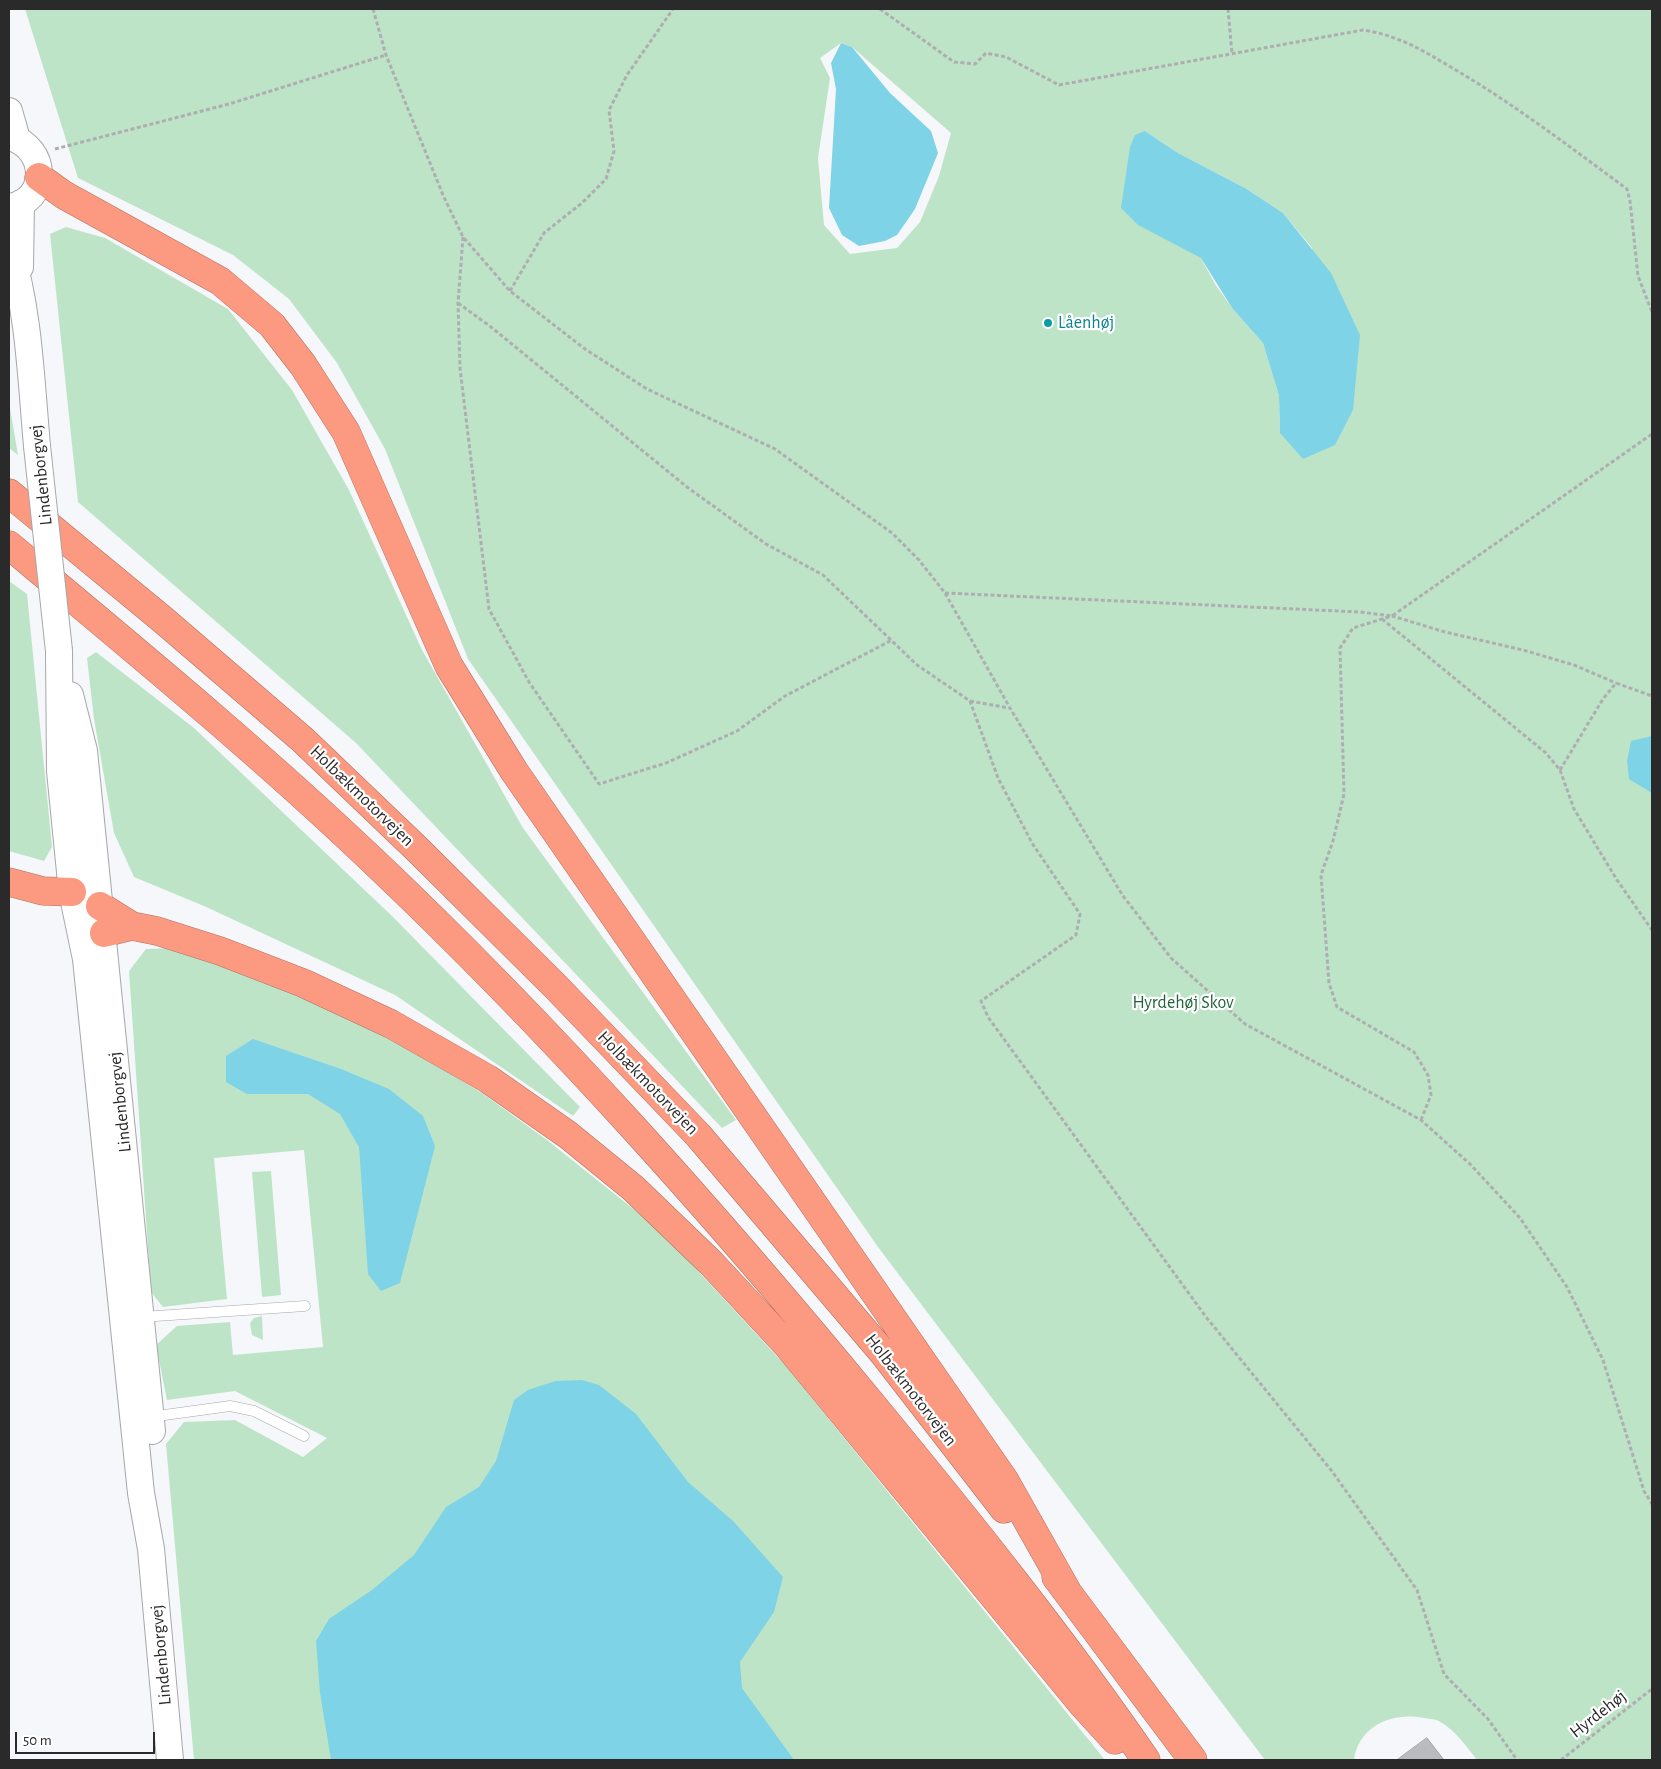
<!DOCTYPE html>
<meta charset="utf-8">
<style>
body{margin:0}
#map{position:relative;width:1661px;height:1769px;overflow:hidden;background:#f6f7fa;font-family:"Alegreya Sans",sans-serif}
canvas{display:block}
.frame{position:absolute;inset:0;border:10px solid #2a2a2b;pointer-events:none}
.scale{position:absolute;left:15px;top:1732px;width:140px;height:22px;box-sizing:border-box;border:2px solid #2a2a2b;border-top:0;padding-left:6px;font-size:15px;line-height:18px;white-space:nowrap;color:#2a2a2b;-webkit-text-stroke:4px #fff;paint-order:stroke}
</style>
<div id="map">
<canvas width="1661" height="1769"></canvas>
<div class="frame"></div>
<div class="scale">50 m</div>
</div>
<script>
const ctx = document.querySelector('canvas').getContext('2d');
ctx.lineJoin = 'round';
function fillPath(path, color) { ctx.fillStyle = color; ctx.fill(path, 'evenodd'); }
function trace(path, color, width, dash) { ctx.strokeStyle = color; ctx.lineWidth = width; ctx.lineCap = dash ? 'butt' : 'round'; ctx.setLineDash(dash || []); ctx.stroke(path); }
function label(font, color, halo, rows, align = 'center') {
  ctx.font = font + ' "Alegreya Sans",sans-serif'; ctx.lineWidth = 4.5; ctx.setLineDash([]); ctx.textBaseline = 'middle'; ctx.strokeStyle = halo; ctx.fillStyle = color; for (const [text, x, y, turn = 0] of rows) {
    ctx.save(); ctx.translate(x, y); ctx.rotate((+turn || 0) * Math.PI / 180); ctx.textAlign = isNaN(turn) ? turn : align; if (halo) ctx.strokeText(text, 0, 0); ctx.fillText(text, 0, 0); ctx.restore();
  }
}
fillPath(new Path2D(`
 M25,9H1652V1760H1477C1466,1746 1456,1731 1439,1721C1435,1719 1429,1719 1424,1718C1393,1712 1359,1725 1354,1760H1265L878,1247L468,659L385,449L337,363L289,299L233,255L78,178ZM841,43L852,47L951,133L939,176L920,222L897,248L850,254L824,225L818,158L830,78L820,58ZM1145,131L1178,153L1245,188L1283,213L1312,248L1280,433L1279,396L1263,343L1232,308L1215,284L1201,258Z
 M66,227L105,238L228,309L292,390L349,490L422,650L523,828L736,1120L722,1128L356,743L78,502L50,234Z
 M9,402L18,455L9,448Z
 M9,581L27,594L52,847L44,861L9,851Z
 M96,652L194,728L392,916L580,1107L573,1116L395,995L204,906L134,877L114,833L94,719L87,658Z
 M173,948L248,972L390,1038L479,1091L547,1140L661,1231L785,1365L1105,1760H194L166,1444L184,1422L235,1420L303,1457L327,1438L235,1391L167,1400L156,1345L177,1326L230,1322L233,1355L323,1347L304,1150L214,1158L227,1299L163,1307L151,1292L129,971L146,949Z
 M271,1171L281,1295L262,1297L252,1172Z
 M262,1316L263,1340L252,1335L250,1323L254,1318Z`), '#bee4c8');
fillPath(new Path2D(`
 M841,43L852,47L890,93L931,131L938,153L915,209L897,235L885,241L859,246L842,235L829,208L836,89L831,63Z
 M1145,131L1178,153L1245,188L1283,213L1331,273L1360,335L1353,410L1335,445L1303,459L1280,433L1279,396L1263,343L1232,308L1201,258L1138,225L1121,208L1130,147L1135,135Z
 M1652,736V793L1629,779L1627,761L1631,741Z
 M253,1039L341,1069L389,1089L423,1116L435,1146L400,1283L381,1291L368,1274L359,1147L340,1114L308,1094H247L226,1082V1056Z
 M582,1380L599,1385L636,1414L688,1482L733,1521L783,1577L774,1612L740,1662L742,1688L794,1760H331L320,1693L316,1641L329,1619L372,1590L414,1555L446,1507L479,1487L496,1461L514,1400L528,1390L555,1381Z`), '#7ed3e6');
const building = new Path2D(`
 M1427,1738L1444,1760H1397Z`);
fillPath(building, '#babbbe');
trace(building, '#a1a2a4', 1);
const lane = new Path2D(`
 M141,1317L305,1306
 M150,1417L230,1406L254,1411L304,1436`);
const secondary = new Path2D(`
 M9,111L17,139
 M9,137C48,147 50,201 9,207
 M9,246C29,310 31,379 37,446
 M20,267L21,203
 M59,651L60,771L72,892L86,959L141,1493L151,1549L170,1760
 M70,695L84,751L152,1431`);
const highway = new Path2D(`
 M39,177L64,195L220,281L272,325L303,365L346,432L449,666L514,771L1005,1481L1067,1591
 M9,493L162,619L303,740L418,850L557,988L698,1135L884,1354L1004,1509
 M9,545C131,647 254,748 370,858C551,1029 717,1216 875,1408C969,1522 1062,1638 1146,1760
 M9,882L43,891L72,892
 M100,906L132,926
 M104,933L132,926L157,931L220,951L303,983L391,1024L488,1079L568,1135L633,1188L711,1263L788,1346L1083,1705L1115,1740
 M1056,1577L1193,1760`);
trace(lane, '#a6a7a9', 11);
trace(secondary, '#a6a7a9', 28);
trace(highway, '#b27263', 29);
trace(new Path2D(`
 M373,9L386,55L443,195L463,237L510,291L585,349L647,389L775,449L892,533L919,560L945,593L1010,708L1123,896L1171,958L1245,1024L1421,1120L1471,1165L1520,1218L1567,1287L1603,1360L1644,1491L1652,1504
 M880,9L954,62L975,64L986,53L1006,57L1059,85L1363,30C1398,35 1424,51 1454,69C1514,104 1570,147 1627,189L1630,201L1638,276L1652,312
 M1228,9L1232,54
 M55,149L229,104L386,55
 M463,237L458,303L460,368L489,609L529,682L599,784L666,763L737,731L785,696L892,640
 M510,291L544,233L582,203L606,179L614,151L609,110L627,75L673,9
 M458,303L491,327L687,487L766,544L823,575L917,665L970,701L998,778L1032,843L1080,914L1076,935L981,1001L988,1017L1206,1317L1331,1470L1417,1590L1444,1674L1488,1719L1517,1760
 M945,593L1360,612L1392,616L1652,434
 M1382,619L1546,753L1560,770L1574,809L1617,880L1652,930
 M970,701L1009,708
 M1560,770L1603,699L1616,683L1652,696
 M1421,1120L1431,1095L1428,1075L1414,1052L1337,1007L1329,983L1321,875L1333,841L1344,794L1340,648L1353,628L1392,616L1445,632L1523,650L1574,665L1616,683
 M1561,1760L1652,1689`), '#aeaeb1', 3, [4, 2.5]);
trace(lane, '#fff', 10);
trace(secondary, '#fff', 26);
trace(highway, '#fc9981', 28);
const secondaryBridge = new Path2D(`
 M37,446L59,651`);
trace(secondaryBridge, '#a6a7a9', 28, []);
trace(secondaryBridge, '#fff', 26);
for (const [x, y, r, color] of [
 [1048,323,5,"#0f9aa8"]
]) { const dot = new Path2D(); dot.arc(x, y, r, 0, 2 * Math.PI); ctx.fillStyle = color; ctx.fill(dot); trace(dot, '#fff', 2); }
label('18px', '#0d838f', '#fff', [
 ["Låenhøj",1058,323]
], 'left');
label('18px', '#2a2a2b', '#fff', [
 ["Lindenborgvej",41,475,-96],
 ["Holbækmotorvejen",362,796,44],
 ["Holbækmotorvejen",648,1083,46],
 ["Lindenborgvej",120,1102,-96],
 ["Holbækmotorvejen",911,1390,52],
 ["Lindenborgvej",161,1655,-95],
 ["Hyrdehøj",1598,1714,-38]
]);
label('18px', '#21633a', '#fff', [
 ["Hyrdehøj Skov",1183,1003]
]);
</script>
